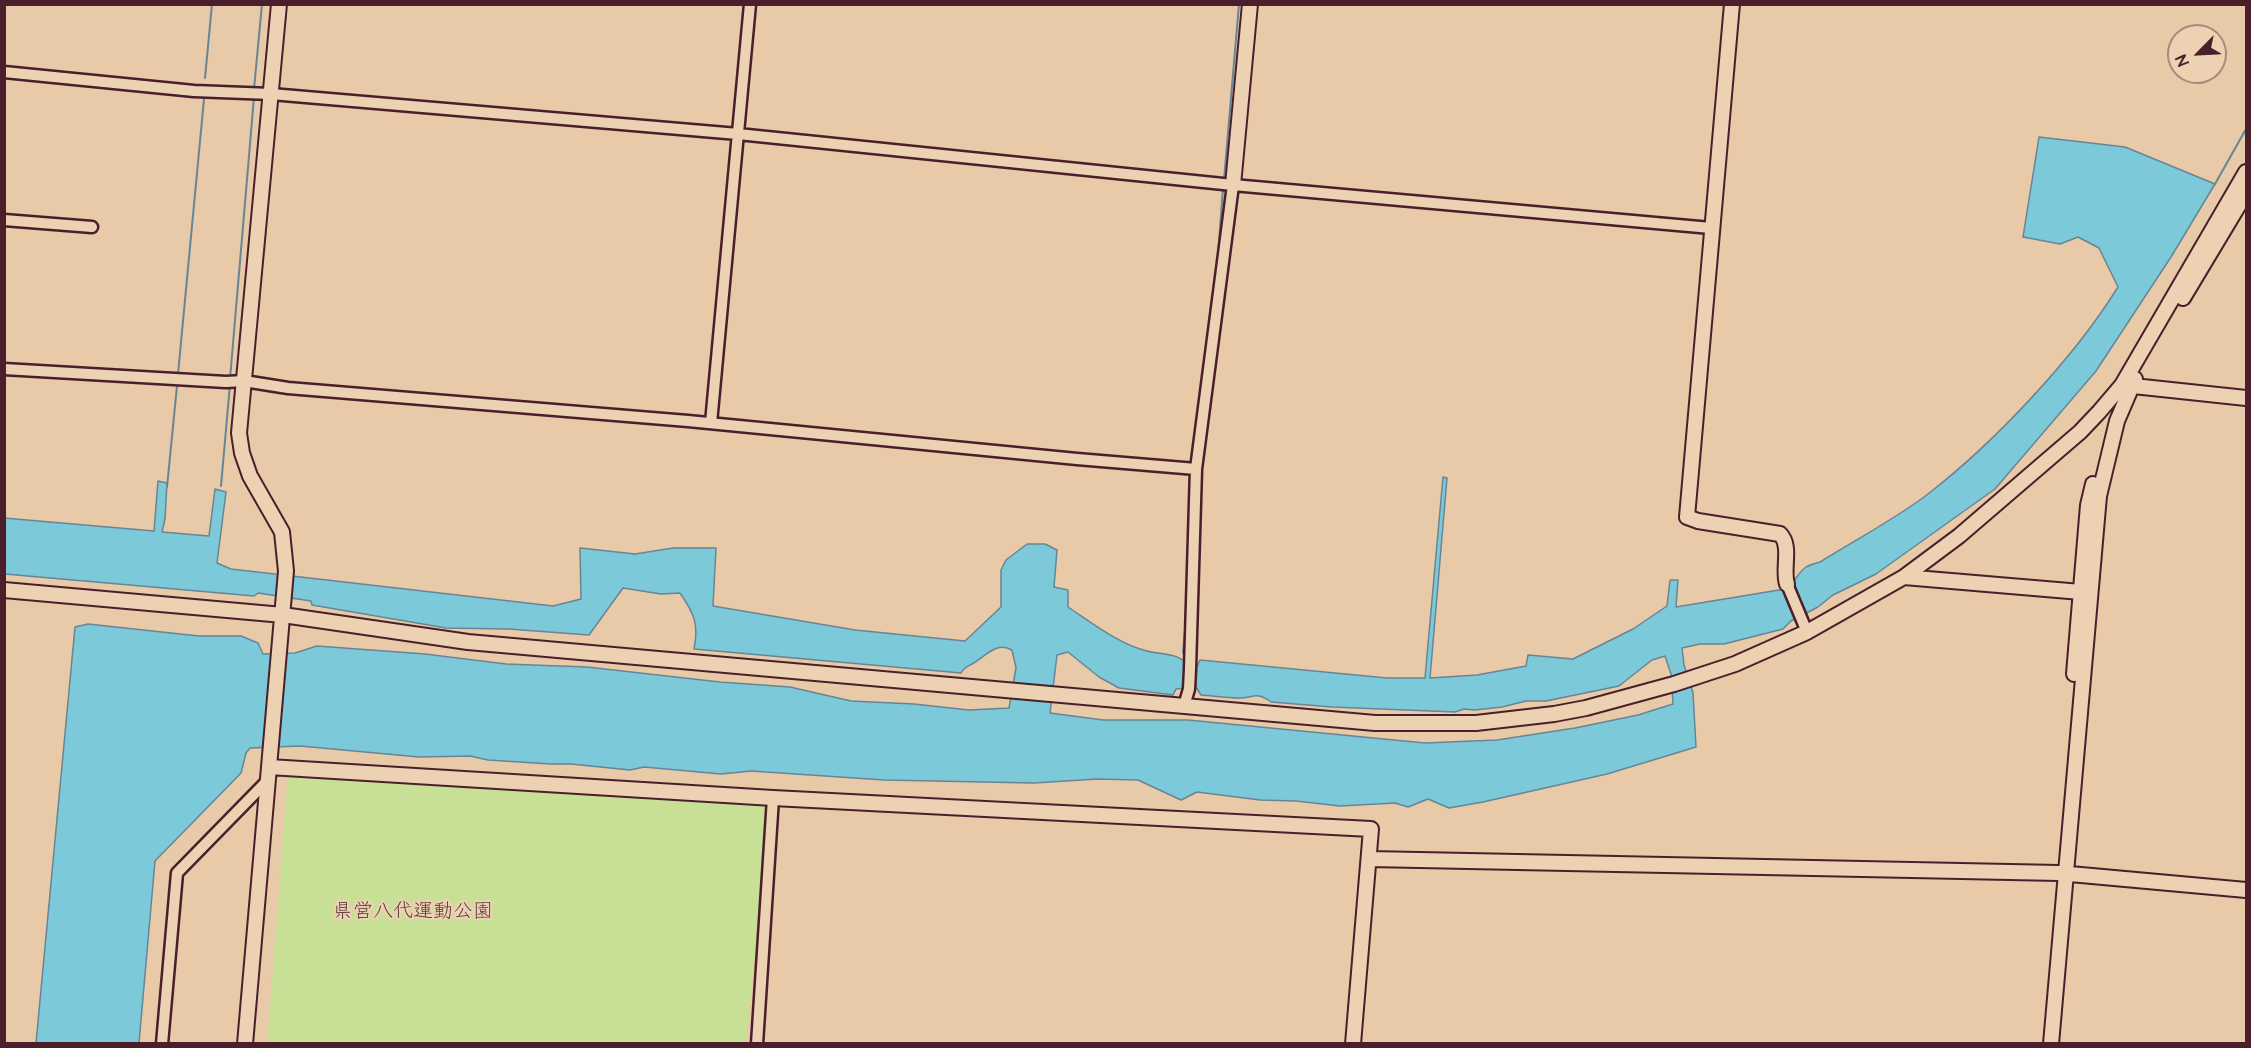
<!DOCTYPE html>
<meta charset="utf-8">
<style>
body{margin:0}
#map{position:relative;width:2251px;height:1048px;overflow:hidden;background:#e8c9a8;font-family:"Architects Daughter",sans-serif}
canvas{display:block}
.frame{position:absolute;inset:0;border:6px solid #4a1f2b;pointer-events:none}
.north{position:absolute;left:2167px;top:24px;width:60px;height:60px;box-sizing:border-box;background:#ecd2b3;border:2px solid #ab8a7d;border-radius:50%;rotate:246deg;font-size:16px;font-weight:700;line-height:24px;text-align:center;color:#4a1f2b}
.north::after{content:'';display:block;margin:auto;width:21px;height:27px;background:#4a1f2b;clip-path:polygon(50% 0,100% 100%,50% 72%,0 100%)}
</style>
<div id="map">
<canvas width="2251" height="1048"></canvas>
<div class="frame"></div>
<div class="north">N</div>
</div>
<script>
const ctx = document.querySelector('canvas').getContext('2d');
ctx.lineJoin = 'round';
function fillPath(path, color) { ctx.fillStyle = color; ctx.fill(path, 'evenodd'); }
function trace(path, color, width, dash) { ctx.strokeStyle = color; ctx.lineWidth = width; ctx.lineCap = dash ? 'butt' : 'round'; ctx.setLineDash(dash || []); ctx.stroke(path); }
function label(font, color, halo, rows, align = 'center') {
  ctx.font = font + ' "Architects Daughter","Klee One",sans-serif'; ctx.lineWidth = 4.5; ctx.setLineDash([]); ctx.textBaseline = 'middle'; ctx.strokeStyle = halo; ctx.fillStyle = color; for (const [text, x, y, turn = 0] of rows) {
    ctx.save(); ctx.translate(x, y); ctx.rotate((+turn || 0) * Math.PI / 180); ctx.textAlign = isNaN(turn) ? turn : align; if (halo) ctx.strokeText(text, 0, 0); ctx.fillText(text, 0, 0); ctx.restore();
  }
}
fillPath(new Path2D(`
 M288,775L770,806L746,1043L267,1044Z`), '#c7e096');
const water = new Path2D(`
 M2039,137L2125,147L2215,184L2171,257L2096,371L1995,489L1876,574L1833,595L1818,607L1791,621L1783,629L1724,644H1700L1682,648L1684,665L1693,693L1696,747L1607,774L1483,802L1449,808L1428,799L1408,807L1395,803L1340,806L1296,801L1260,800L1197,792L1181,800L1138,780L1097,779L1034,783L884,780L751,771L721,774L644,767L630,770L571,764H551L488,760L470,756L419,757L300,746L250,748L246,753L241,773L155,861L139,1043H36L75,627L88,624L199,636H241L258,643L263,654L295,653L317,646L425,654L506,664L587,667L720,682L790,687L851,701L914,704L969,710L1009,708L1016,668L1012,650C996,641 985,657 972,664C967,667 964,667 961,673L694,649C699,624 694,613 680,593L661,594L623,588L589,635L509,629L446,628L312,605L311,601L258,593L254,596L5,574L4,518L154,531L158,481L167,483L165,519L162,532L209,536L215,489L226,492L217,563L231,569L553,606L581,599L580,548L635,554L673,548H716L713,606L855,630L965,641L1001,607V570L1006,560L1027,544H1045L1057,550L1054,587L1068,590V607C1092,623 1119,644 1147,651C1161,655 1182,652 1189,668L1196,669L1200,660L1387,678H1425L1443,477L1447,478L1430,678L1477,675L1526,666L1528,655L1573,659L1633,629L1667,606L1670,580H1678L1676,607L1785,589C1796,583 1796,574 1806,567C1810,565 1816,563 1820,562C1855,540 1897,518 1928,494C1995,442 2074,358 2118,287L2099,248L2078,237L2060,244L2023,237ZM1068,652L1099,677L1119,688L1173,695L1176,689L1196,687L1201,695C1214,696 1227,698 1239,698C1254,698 1256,691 1271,702L1332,707L1455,712L1464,709L1475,710L1502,707L1526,701H1546L1619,686L1652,660L1665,656L1671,674L1673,704L1638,715L1575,728L1497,740L1425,743L1188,720H1103L1050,713L1057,655Z`);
fillPath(water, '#7cc9da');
trace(water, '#688594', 1.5);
trace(new Path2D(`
 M205,78L212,4
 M254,89L262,4
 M1224,180L1239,4
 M2215,184L2246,129
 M1217,267L1223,189
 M178,374L204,99
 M230,379L254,97
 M221,486L230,384
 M167,487L177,386
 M1183,653L1186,619`), '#688594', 2);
const street = new Path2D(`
 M4,72L194,91L271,94L738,134L1233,185L1711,228
 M4,220L92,227
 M4,369L226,382L244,381L288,388L688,421L1077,459L1196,469
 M711,423L750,4
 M1787,584L1807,632
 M1184,706L1189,689L1190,669L1196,469L1233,185
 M162,1044L177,873L267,781
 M757,1044L773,798`);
const secondary = new Path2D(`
 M1732,4L1687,517L1698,521L1780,534C1792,546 1782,569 1787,584
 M1233,185L1250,4
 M2183,298L2246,193
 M2124,385L2246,398
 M1904,577L2081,592
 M4,590L283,615L468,642L1375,723H1476L1554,714L1586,708L1674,684L1735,664L1807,632L1904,577L1959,536L2080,432L2099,412L2122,385L2246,172
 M2074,674L2088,505L2093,484
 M269,767L773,798L1371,829L1353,1044
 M1370,859L2059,873L2246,890
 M245,1044L286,571L282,532L250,476L242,453L239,433L279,4
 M2051,1044L2099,496L2117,421L2135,379`);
trace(street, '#4a1f2b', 15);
trace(secondary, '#4a1f2b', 18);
trace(street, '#ecd2b3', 10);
trace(secondary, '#ecd2b3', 14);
label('20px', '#5d3c3b', '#ecd2b3', [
 ["県営八代運動公園",413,913]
]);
</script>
